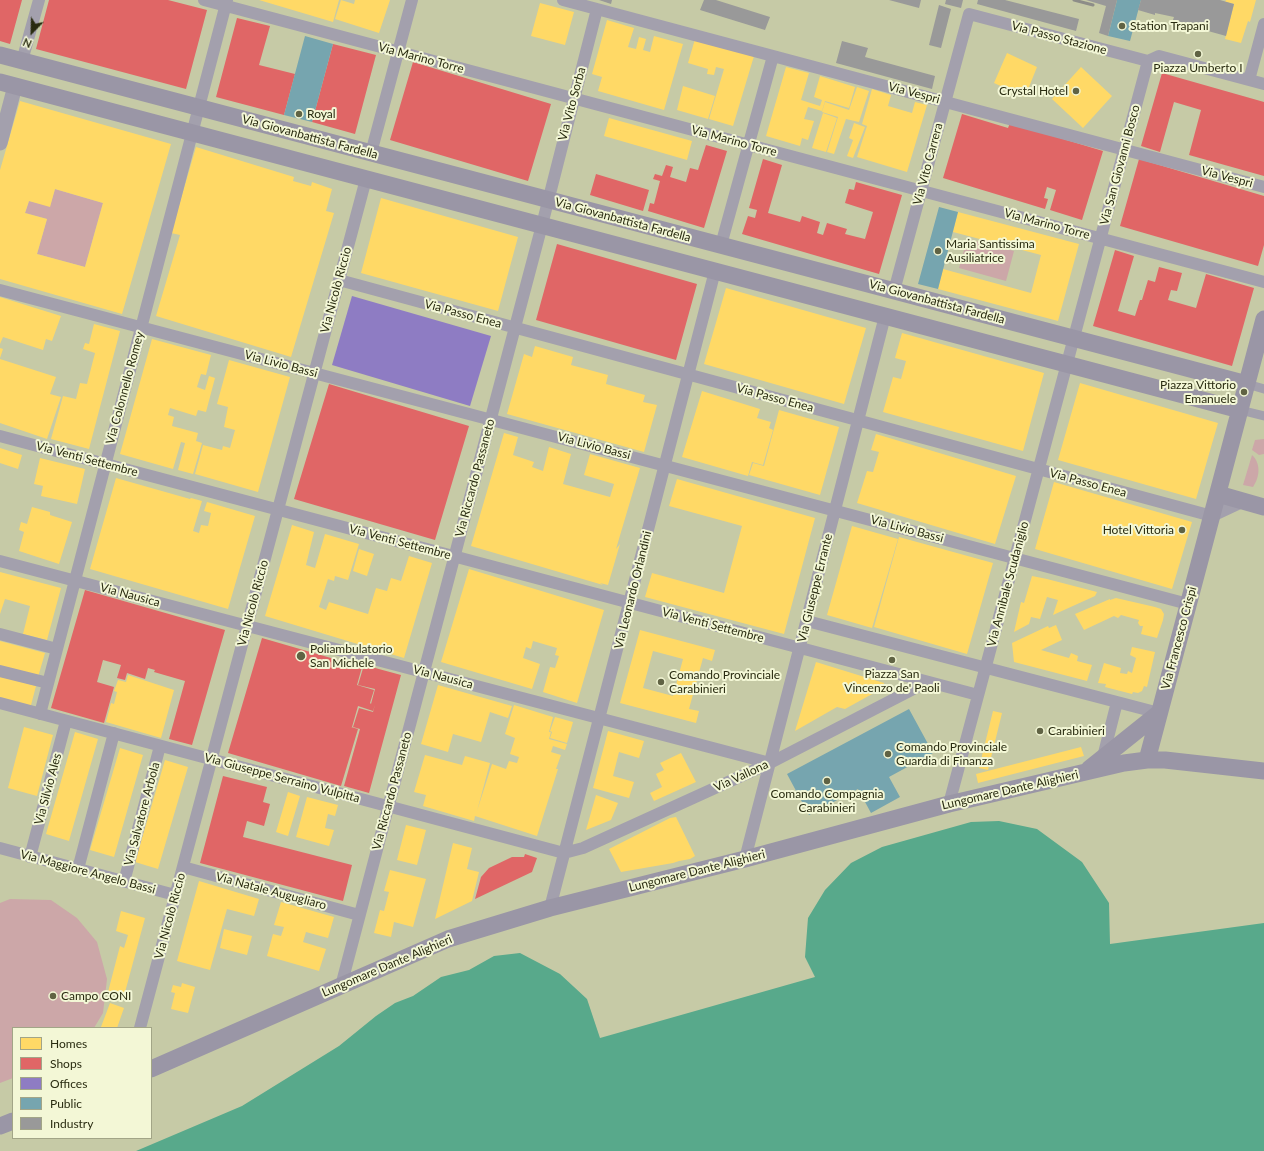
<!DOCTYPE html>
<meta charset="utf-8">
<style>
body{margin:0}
#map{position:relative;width:1264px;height:1151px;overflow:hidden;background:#c6caa6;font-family:Lato,sans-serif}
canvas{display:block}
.legend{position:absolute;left:12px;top:1027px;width:140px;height:112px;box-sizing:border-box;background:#f3f7d6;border:1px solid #a2a587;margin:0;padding:5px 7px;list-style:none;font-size:12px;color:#292b10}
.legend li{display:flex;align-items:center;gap:8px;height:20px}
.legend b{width:20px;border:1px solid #a2a587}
.north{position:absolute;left:12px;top:12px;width:40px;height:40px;-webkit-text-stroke:3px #f3f7d6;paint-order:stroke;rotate:203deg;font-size:11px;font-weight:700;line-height:16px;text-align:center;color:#292b10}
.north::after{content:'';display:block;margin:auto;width:14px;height:18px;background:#292b10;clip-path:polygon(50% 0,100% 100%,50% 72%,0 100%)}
</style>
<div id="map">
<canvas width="1264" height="1151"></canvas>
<ul class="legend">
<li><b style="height:11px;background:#ffd966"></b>Homes</li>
<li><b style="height:11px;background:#e06666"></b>Shops</li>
<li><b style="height:11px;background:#8e7cc3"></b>Offices</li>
<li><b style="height:11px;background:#76a5af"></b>Public</li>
<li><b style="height:11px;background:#999"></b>Industry</li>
</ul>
<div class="north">N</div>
</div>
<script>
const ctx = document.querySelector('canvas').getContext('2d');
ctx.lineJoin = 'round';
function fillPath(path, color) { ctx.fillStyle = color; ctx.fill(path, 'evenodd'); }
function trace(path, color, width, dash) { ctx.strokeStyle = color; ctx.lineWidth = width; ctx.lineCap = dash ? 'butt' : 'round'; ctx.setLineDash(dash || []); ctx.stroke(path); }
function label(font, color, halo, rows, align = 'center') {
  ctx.font = font + ' Lato,sans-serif'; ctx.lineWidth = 4; ctx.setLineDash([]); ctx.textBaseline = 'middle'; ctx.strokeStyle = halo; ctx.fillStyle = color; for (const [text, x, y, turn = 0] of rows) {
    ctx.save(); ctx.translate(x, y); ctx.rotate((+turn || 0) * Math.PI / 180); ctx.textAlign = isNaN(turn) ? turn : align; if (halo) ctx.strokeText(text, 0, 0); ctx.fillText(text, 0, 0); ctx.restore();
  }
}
fillPath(new Path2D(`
 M55,189L103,203L85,267L37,254L47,219L25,213L29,201L50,206Z
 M967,239L1014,251L1006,281L959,268Z
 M1264,439V454L1259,455L1252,450L1255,440Z
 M1252,455C1261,463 1260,477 1253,487L1243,485Z
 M10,899L51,900L77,918L97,942L107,979L103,1013L94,1028H13V1078L0,1083V903Z`), '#cca7a8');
fillPath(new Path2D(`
 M999,821L1037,829L1082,862L1109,903L1110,944L1264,923V1151H136L242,1106L339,1046L376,1016L395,1003L413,996L441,977L469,970L494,956L520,953L560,974L587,999L600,1038L815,977L805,957L808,918L825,890L851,863L882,847L971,822Z`), '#58a98b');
fillPath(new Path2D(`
 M259,0H339L333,22Z
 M341,0L354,4L355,0H390L379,33L335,19Z
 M1226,0H1256L1250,22L1248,21L1241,43L1225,39L1234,4L1225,2Z
 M540,3L574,12L565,45L531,36Z
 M607,20L634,28L628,47L636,49L639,37L646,39L643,50L650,52L654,36L683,44L664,110L598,91L602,77L592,74Z
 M695,39L754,56L733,126L709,119L724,69L716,67L714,75L707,74L708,69L688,63Z
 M1007,53L1037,67L1025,97L994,83Z
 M786,67L809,73L801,100L820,106L822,100L814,97L820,76L855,87L849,108L825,101L822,111L808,107L804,119L814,121L808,140L802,138L800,146L766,136Z
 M1081,67L1112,96L1083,128L1052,99Z
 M683,86L715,96L708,119L677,110Z
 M857,87L869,91L859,122L846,119L834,154L827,152L838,117L822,112L825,102L849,110Z
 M872,89L891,95L888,106L912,113L915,102L927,105L907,172L857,157L867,126L862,124Z
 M20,101L171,144L122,314L0,279V170ZM55,189L103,203L85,267L37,254L47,219L25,213L29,201L50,207Z
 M823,113L837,118L826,152L812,148Z
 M609,118L692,141L687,160L604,136Z
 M854,123L865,127L853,158L847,156L853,140L849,138Z
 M196,147L294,177L293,181L311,186L312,182L332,189L326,211L334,213L291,357L156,316L180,235L171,233Z
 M381,198L518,237L498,311L361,273Z
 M958,212L1079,244L1058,321L938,289L943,269L1031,293L1041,255L953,232Z
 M726,288L866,328L844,404L704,364Z
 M0,297L61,316L52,341L46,339L43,350L3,337L0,344Z
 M94,324L120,331L89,449L51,439L63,396L76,399L80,383L87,384L95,353L83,349L85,343L89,344Z
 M902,333L1044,373L1023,451L883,412L893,377L901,379L906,361L895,358Z
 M152,339L211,355L206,375L201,374L197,387L205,390L209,376L215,378L206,412L198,410L196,416L170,408L168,415L174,417L172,426L198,433L196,441L202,443L193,474L178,470L185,443L181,442L173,469L120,454Z
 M535,346L573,357L571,365L608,375L606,384L645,395L643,402L657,405L644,452L507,414L524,354L532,357Z
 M0,348L3,349L0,358Z
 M0,359L56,377L50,394L61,397L47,439L0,423Z
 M229,360L290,377L258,492L195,474L203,445L222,450L223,446L230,448L235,430L224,427L228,407L217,404Z
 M1080,383L1218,423L1196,499L1058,460Z
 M702,391L760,409L757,418L771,422L769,428L773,430L763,465L752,462L748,476L682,457Z
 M779,410L839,427L820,495L749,475L753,463L764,466Z
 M504,433L518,437L513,455L534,462L532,467L543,471L549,447L571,454L563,484L610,497L614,484L584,475L590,454L640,468L616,549L620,544L608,585L600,583L603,585L471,546Z
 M876,434L1016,476L995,544L857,503L867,471L873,472L879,452L871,450Z
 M0,448L22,455L18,469L0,463Z
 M40,458L85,469L77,504L41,496L43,486L34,484Z
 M116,478L190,499L191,498L202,501L193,531L199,533L201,525L208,526L211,513L204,511L207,502L255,516L228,609L90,569Z
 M677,479L815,518L784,634L645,597L652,573L724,593L742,526L669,506Z
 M1054,482L1192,522L1172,589L1035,549Z
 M32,507L50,512V515L72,522L59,564L19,551L24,532L19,530L21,522L27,524Z
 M292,525L314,532L306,565L315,568L325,534L359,544L348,580L335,576L334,581L328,579L319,607L326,610L329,602L368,614L376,588L387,591L391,578L401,581L409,556L432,563L404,658L265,616Z
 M852,526L898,539L872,628L827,615Z
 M899,537L993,563L967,654L874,627Z
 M359,549L374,554L367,576L353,571Z
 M469,569L604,610L577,703L543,692L550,667L555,668L559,656L555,655L557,648L533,641L531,649L526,647L523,658L540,664L532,689L441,662Z
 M0,572L61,588L47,640L23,634L30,606L5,599L0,614Z
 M1032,576L1047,579L1097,592L1095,596L1053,615L1058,600L1047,597L1040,619L1031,617L1029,624L1014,632L1021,602L1024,603Z
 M1116,598L1155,607L1161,609L1164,614L1163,620L1157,638L1141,634L1143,626H1140L1138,623L1139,620L1121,615L1118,618L1114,616L1084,630L1075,614L1110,599V600Z
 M1056,625L1062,640L1041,650L1069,658L1071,653L1078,656L1077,661L1092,665L1087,681L1014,662L1012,643L1048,626L1049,628Z
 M640,630L715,650L712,661L703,658L689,709L699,711L696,723L620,703ZM653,651L683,659L673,696L643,688Z
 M0,641L45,653L38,677L0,667Z
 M1132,647L1155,652L1147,687L1144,686L1142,691L1138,693L1133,692L1132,694L1105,687L1106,684L1098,683L1104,663L1121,668L1120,673L1127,674L1128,671L1132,673L1136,658L1130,655Z
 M816,662L884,683L883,688L845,709L837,707L795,731Z
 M128,675L174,690L161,738L106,722L111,703L114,704L117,692L114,691L118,680L126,682Z
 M0,676L36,686L30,709L0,700Z
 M438,685L512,706L508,718L490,712L481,742L453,734L448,752L421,744Z
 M514,705L553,717L549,732H551L549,739L567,744L565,750L553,746L551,752L561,755L556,769H558L537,836L475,816L474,821L423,806L426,795L414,792L425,755L462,765L465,756L490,763L477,811L492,764L506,769L509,761L517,763L519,757L510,754L515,738L505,734Z
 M993,711L1002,713L988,770L979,768Z
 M555,717L573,722L567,743L550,738L552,732L550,731Z
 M24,727L53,735L37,796L8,788Z
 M608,731L644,741L639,758L619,752L613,776L634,782L629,798L593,788Z
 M75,732L98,739L69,841L46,834Z
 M1081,747L1084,756L978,783L976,774Z
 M120,748L143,755L114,857L90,850Z
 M681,753L696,782L654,801L650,793L662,787L656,774L664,770L660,763Z
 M165,760L188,767L158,869L135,862Z
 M288,792L300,796L288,836L276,832Z
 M596,795L618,803L611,820L586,830Z
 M307,797L338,805L335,816L328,814L325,828L334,830L329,846L296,837Z
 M676,817L695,856L690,859L679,861L673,863L621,872L609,849L670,818Z
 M406,825L426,830L417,865L397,860Z
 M453,843L472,848L467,869L479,872L472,901L435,919Z
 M390,870L426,879L413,927L394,922L391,937L374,933L380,910L384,911L389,892L384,891Z
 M199,881L259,899L254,916L227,909L210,970L177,961Z
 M281,902L334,917L328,938L306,932L303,942L326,949L319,971L267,956L273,934L281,936L284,927L274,925Z
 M121,911L145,918L124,996L108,992L120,946L124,948L128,935L116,931Z
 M224,929L252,936L247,955L220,948Z
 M182,983L195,987L188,1013L171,1009L175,993L171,992L173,985L181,987Z
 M110,1003L124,1008L117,1028H105L101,1027Z`), '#ffd966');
fillPath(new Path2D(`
 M0,0H22L10,44L0,41Z
 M49,0H168L207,10L186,89L36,49Z
 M237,18L270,26L259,65L295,74L284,115L216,97Z
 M333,44L376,55L355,134L312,122Z
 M413,62L551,104L528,181L390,140Z
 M1162,73L1264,102V176L1189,155L1201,110L1174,102L1160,152L1141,146Z
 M962,114L1008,128L1010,123L1103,151L1082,220L1050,210L1056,190L1047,187L1044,198L1048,199L1045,209L943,178Z
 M706,145L727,151L704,228L648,211L650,203L654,204L660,181L653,179L655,174L662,176L666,165L673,167L670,177L686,182L690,168L698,170Z
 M763,159L782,165L768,213L800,222L802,216L820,222L817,233L823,235L827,223L847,229L845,234L865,239L873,212L845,203L849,189L854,190L856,182L902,195L879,274L742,234L748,216L755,218L757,210L749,208Z
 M1139,159L1264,196V245L1258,266L1120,226Z
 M596,174L649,190L643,211L590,195Z
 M557,244L697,284L676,360L536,320Z
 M1115,250L1134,256L1118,311L1135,316L1140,300H1142L1148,280L1155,282L1159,267L1182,273L1177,291L1171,290L1168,300L1196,308L1206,274L1254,288L1232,366L1093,326Z
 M329,384L469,426L435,540L294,499Z
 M85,590L225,630L192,745L169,739L185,681L154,672L155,670L148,668L145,679L127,673L125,680L117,678L121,665L103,660L97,682L114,687L104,723L51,708Z
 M262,638L362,667L357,685L374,690L370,703L371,704L375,689L358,685L364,665L401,675L369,793L344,786L360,729L353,727L359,708L373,712L375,705L373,711L358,706L352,727H351L358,729L341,786L228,753Z
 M223,776L267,787L263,802L270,804L264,826L247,821L243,837L352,865L343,901L200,863Z
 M525,854L537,858L532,872L475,899L481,877L489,868L512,857H524Z`), '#e06666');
fillPath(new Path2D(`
 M352,296L491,336L470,406L332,365Z`), '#8e7cc3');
fillPath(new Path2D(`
 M1117,0H1141L1130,41L1108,36Z
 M305,36L333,44L312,122L284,115Z
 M939,207L958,212L938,289L918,284Z
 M909,709L933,753L889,777L900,797L871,813L858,789L809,815L787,774Z`), '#76a5af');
fillPath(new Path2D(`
 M599,0H612L611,4Z
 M704,0H716L770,17L765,30L700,10Z
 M889,0H921L919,8Z
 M946,0H963L961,8L945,4Z
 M978,0H1005L1079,19L1076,31L977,4Z
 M1086,0H1117L1108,36L1099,33L1106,6Z
 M1141,0H1220L1234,4L1226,36L1208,31L1209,29L1173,20L1174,17L1155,13V15L1138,10Z
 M939,5L951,9L941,48L929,45Z
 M842,41L868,48L865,57L935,76L932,89L836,63Z`), '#999');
trace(new Path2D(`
 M1247,384L1264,389
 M1240,410L1264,416`), '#a3a0ad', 9);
trace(new Path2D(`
 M204,0L1264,282
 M563,0L1264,187
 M22,61L39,0
 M1148,61L1159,56L1264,84
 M1249,80L1264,24
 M371,153L412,0
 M721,245L773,56
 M339,280L1212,516L1244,501
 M0,290L1188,604
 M894,291L969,14L1148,61
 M0,436L978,695
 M0,561L770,763
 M807,621L1159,713
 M0,634L57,649
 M0,671L48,683
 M0,703L564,853L583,848L770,763L927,682
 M40,714L227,0
 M1103,757L1117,702
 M949,804L1148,61
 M0,848L175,895
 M30,857L66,721
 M745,859L885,316
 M183,867L359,915
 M78,869L114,733
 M124,882L160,746
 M550,908L715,271
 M341,986L542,225L597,9
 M140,1028L366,179`), '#a3a0ad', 12);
trace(new Path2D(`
 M0,143L15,86`), '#a3a0ad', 15);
trace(new Path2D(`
 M0,55L1247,384
 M0,82L1240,410
 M1218,494L1264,507
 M1147,760L1264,319
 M1089,769L1159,713
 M151,1069L448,939L550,908L745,859L949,804L1124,763L1147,760H1165L1264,771
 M0,1126L13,1121`), '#9a96a6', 17);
trace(new Path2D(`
 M1074,0L1093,5`), '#8d8d88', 3);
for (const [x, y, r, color] of [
 [1122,26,4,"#606344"],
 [1198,54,4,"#606344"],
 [1076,91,4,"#606344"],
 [299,114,4,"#606344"],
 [938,251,4,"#606344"],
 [1244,392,4,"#606344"],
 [1182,530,4,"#606344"],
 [301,656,5,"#606344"],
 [892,660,4,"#606344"],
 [661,682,4,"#606344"],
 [1040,731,4,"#606344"],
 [888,754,4,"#606344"],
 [827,781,4,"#606344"],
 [53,996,4,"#606344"]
]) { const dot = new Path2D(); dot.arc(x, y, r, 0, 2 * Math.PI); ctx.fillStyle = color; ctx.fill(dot); trace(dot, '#f3f7d6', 1.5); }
label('12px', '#292b10', '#f3f7d6', [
 ["Station Trapani",1130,26],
 ["Piazza Umberto I",1198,68,"center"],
 ["Crystal Hotel",1068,91,"right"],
 ["Royal",307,114],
 ["Maria Santissima",946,244],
 ["Ausiliatrice",946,258],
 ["Piazza Vittorio",1236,385,"right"],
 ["Emanuele",1236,399,"right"],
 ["Hotel Vittoria",1174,530,"right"],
 ["Poliambulatorio",310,649],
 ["San Michele",310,663],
 ["Piazza San",892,674,"center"],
 ["Vincenzo de' Paoli",892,688,"center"],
 ["Comando Provinciale",669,675],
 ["Carabinieri",669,689],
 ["Carabinieri",1048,731],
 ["Comando Provinciale",896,747],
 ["Guardia di Finanza",896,761],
 ["Comando Compagnia",827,794,"center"],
 ["Carabinieri",827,808,"center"],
 ["Campo CONI",61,996]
], 'left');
label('12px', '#292b10', '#f3f7d6', [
 ["Via Passo Stazione",1059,38,15],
 ["Via Marino Torre",421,58,15],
 ["Via Vespri",914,93,15],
 ["Via Vito Sorba",572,104,-75],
 ["Via Giovanbattista Fardella",310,137,15],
 ["Via Marino Torre",734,141,15],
 ["Via Vito Carrera",928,164,-75],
 ["Via San Giovanni Bosco",1120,165,-75],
 ["Via Vespri",1227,177,15],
 ["Via Giovanbattista Fardella",623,220,15],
 ["Via Marino Torre",1047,224,15],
 ["Via Nicolò Riccio",336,290,-75],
 ["Via Giovanbattista Fardella",937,302,15],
 ["Via Passo Enea",463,314,15],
 ["Via Livio Bassi",281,364,15],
 ["Via Colonnello Romey",125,388,-75],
 ["Via Passo Enea",775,398,15],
 ["Via Livio Bassi",594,446,15],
 ["Via Venti Settembre",87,459,15],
 ["Via Riccardo Passaneto",475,478,-75],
 ["Via Passo Enea",1088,483,15],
 ["Via Livio Bassi",907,529,15],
 ["Via Venti Settembre",400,542,15],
 ["Via Annibale Scudaniglio",1008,584,-75],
 ["Via Giuseppe Errante",815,588,-76],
 ["Via Leonardo Orlandini",633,590,-76],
 ["Via Nausica",130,595,15],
 ["Via Nicolò Riccio",253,603,-75],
 ["Via Venti Settembre",713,625,15],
 ["Via Francesco Crispi",1179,638,-75],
 ["Via Nausica",443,677,15],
 ["Via Vallona",741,776,-25],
 ["Via Giuseppe Serraino Vulpitta",282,778,15],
 ["Via Silvio Ales",48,789,-75],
 ["Lungomare Dante Alighieri",1010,790,-13],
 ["Via Riccardo Passaneto",392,791,-75],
 ["Via Salvatore Arbola",142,814,-75],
 ["Lungomare Dante Alighieri",697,871,-14],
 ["Via Maggiore Angelo Bassi",88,872,15],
 ["Via Natale Augugliaro",271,891,15],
 ["Via Nicolò Riccio",170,916,-75],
 ["Lungomare Dante Alighieri",387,966,-23]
]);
</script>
